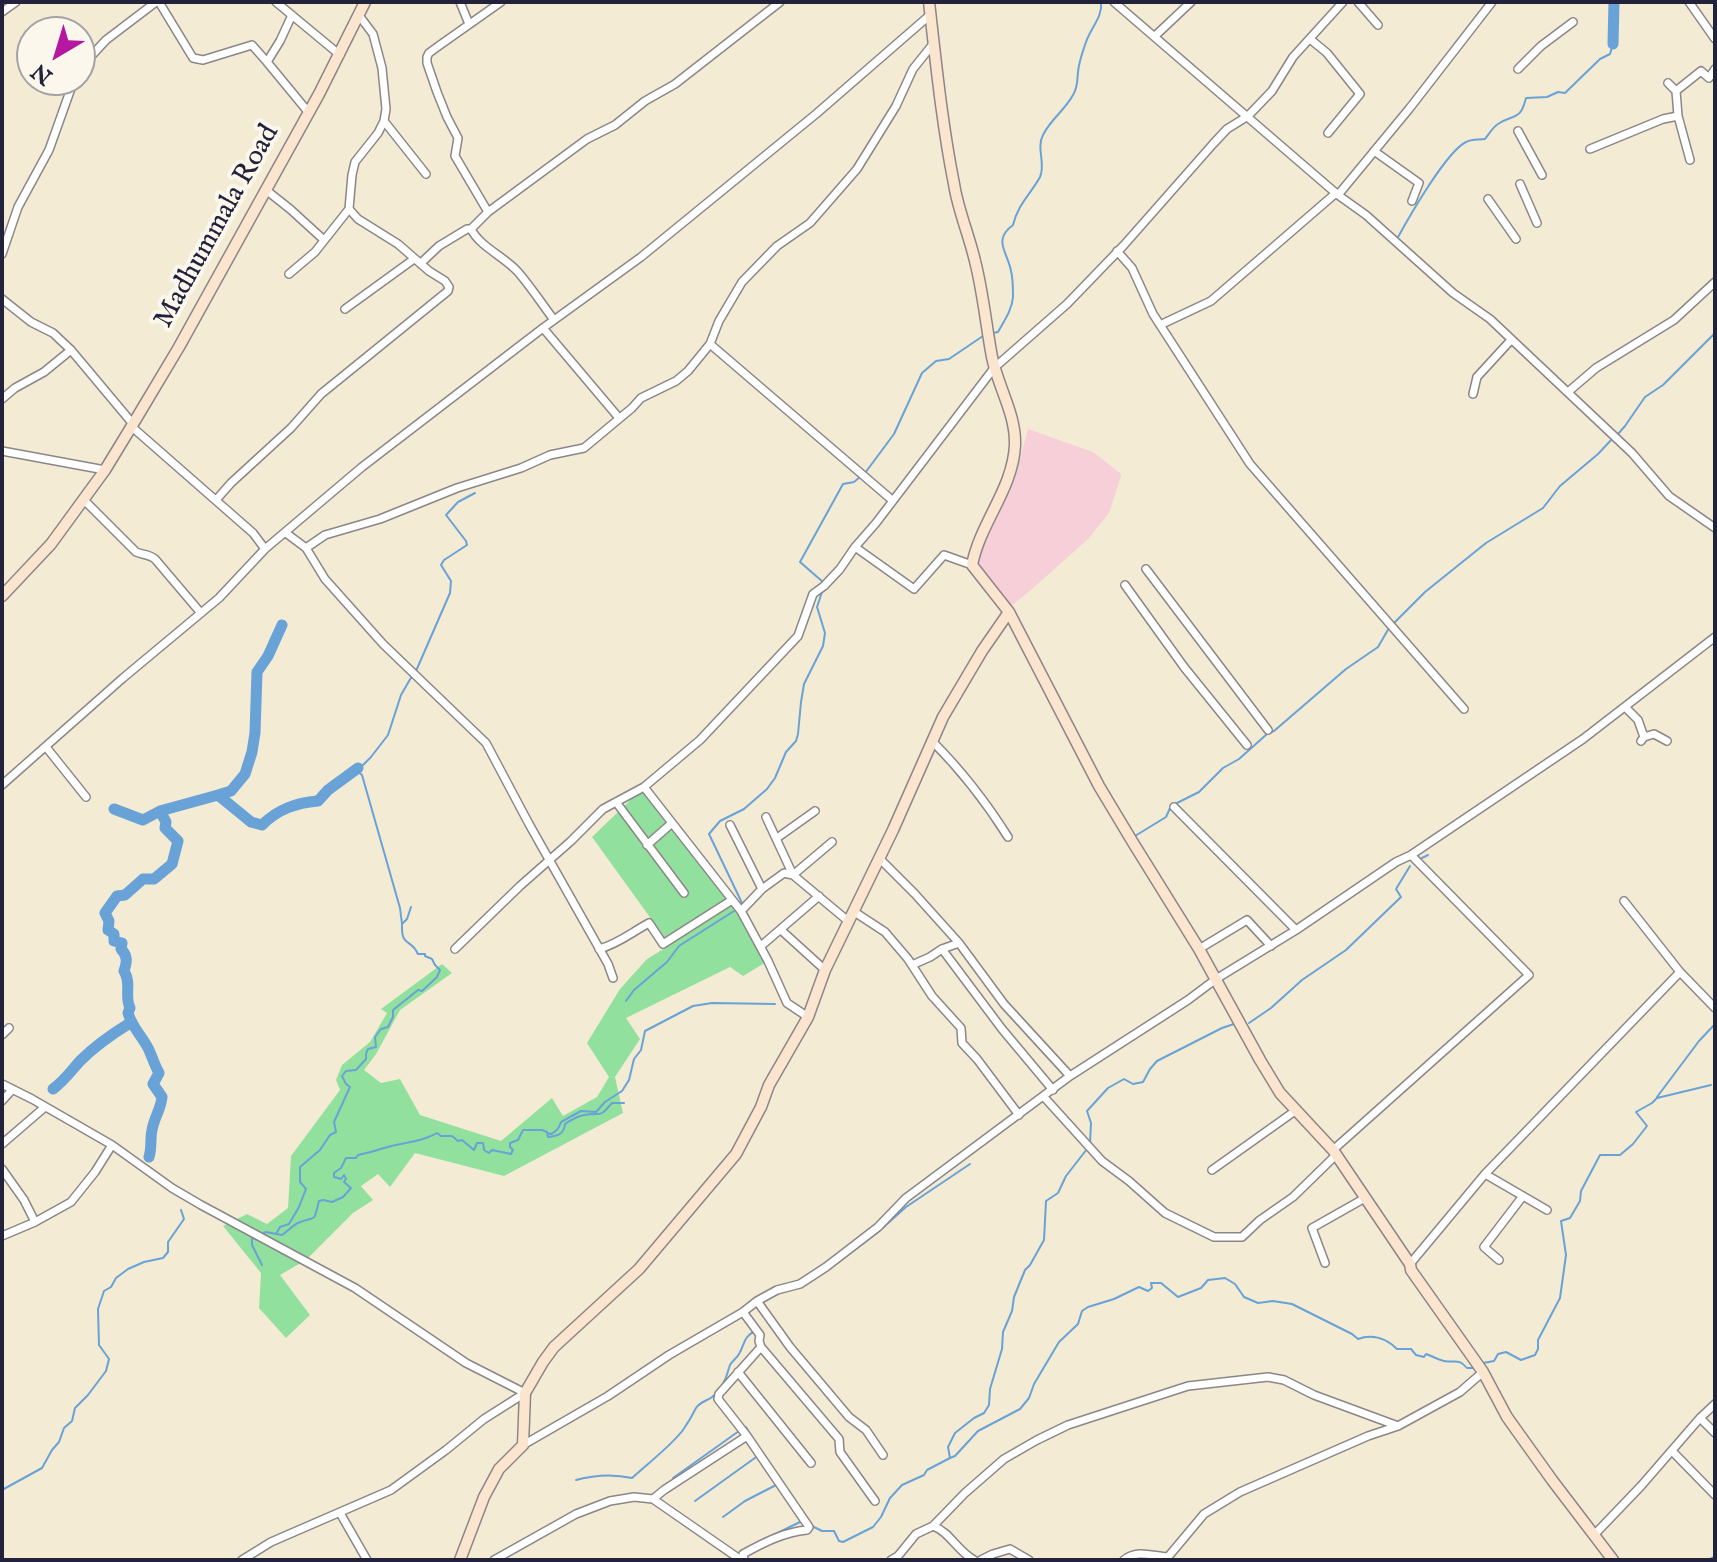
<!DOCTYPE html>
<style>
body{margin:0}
#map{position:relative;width:1717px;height:1562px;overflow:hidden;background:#f4ebd5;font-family:"IM FELL English",serif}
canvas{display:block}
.frame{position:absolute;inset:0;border:4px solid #22223b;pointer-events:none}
.north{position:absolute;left:16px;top:16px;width:80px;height:80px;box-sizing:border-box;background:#fbf7ec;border:2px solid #a4a2a5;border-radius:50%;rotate:218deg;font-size:22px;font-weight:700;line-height:32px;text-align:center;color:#22223b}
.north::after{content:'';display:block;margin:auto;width:28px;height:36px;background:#b5179e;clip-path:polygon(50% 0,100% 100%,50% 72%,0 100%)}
</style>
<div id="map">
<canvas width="1717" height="1562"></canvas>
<div class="frame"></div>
<div class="north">N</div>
</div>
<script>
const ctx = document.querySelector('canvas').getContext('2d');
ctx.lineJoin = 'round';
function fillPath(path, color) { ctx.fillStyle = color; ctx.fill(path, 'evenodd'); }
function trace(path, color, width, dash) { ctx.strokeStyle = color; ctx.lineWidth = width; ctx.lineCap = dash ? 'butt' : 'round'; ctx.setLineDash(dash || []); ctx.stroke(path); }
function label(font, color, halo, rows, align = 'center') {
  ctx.font = font + ' "IM FELL English",serif'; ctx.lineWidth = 8; ctx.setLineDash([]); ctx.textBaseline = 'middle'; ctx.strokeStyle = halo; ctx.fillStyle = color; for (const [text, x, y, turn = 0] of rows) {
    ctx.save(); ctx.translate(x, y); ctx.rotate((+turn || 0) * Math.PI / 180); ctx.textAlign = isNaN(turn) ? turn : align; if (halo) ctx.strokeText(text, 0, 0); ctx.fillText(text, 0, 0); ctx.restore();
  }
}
fillPath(new Path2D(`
 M1028,429L1093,452L1120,473L1121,476L1109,513L1088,539L1031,590L1011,606L977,564L985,533L1000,507L1017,469Z`), '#f6cfd8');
fillPath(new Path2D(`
 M644,787L741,911L768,961L743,976L730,967L626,1018L640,1039L615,1077L623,1113L504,1176L415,1153L390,1187L378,1174L361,1186L373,1200L353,1213L306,1260L280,1275L310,1315L286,1338L259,1308L261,1273L223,1226L247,1214L267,1224L288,1208L291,1156L340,1090L336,1080L342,1065L370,1042L387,1013L381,1009L442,964L452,973L400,1010L376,1054L364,1070L381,1083L400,1079L420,1115L501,1141L552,1098L563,1116L597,1097L609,1077L587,1043L620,989L647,959L670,945L592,837Z`), '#92e09e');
trace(new Path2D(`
 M1397,239C1409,217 1446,152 1466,142C1471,139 1479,140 1485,139C1489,134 1493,127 1498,124C1514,113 1520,122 1526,98L1547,97L1558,92L1565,93L1600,59L1610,54L1613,44
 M993,333L998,332C1004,321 1012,310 1013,297C1013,289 1013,278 1011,271C1008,253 992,240 1013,225C1018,204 1030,195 1040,177C1046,164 1036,148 1043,135C1050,120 1065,110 1073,95C1078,87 1077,81 1078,72C1079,61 1083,51 1086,42C1091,27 1103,17 1101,2
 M1618,434L1625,426L1645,397L1663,385L1715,333
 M865,473L894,434L922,373L936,361L949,359L983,336
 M823,582L800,562L843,484L854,482L860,477
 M1393,624L1425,592L1486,543L1543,508L1560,486L1598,454L1613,438
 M416,671L450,593L451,581L441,565L444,560L467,545L466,541L446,515L458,502L475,493
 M1135,836L1166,817L1171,806L1199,792L1223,768L1239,759L1267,734L1274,731L1346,669L1378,647L1389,628
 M1418,860L1428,855
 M742,903L709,834L720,821L744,809L767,789L775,778L786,752L796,741L798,734L801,702L804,684L823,646L825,633L817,607L823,589
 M402,924L400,908L362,775L357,771L371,757L388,735L401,695L412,676
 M626,1001L634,990L667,962L679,946L734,911
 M1249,1023L1271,1008L1302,980L1346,950L1401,897L1396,889L1410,866
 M1657,1097L1699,1041L1715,1024
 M547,1133L551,1134C557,1131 559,1128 561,1122L581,1111L596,1112L605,1102L622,1091L629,1080L634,1059L641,1050L645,1031L693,1006L712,1003L775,1004
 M1090,1144L1091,1123L1087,1111L1108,1088L1124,1079L1133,1084L1143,1082L1150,1069L1157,1061L1222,1028L1234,1024
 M262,1234L266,1232L282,1235C287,1232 293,1225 298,1223C317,1215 313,1225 319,1201L323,1200L332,1202L343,1197L351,1188L344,1182L346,1179L344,1175L341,1179L334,1177V1173L341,1168L346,1158H356L358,1155C368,1153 375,1151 384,1148C402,1142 420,1143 437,1133L441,1136H452L458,1141L462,1140L474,1150L477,1143H483L484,1150L489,1153L492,1150L511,1154L513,1150L510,1147V1143L518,1140L523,1130H542L547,1132L548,1137C558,1136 564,1134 565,1124C571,1120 577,1116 584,1115C603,1112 598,1119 612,1103H624
 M276,1234L280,1227L289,1224L299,1207L306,1189L300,1182V1167L320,1150L330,1135L336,1132L334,1122L350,1087L346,1084L342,1076L346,1071L356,1070L366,1059V1054L368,1049L376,1047L375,1037L381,1029L388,1027L393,1017V1010L418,990L422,991L437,977L440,970L435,965L432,959L425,956V954H418C411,938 401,948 402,924L407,919L411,907
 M256,1237L252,1239V1245L262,1265
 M836,1264L877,1233L906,1207L970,1164
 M1483,1363L1494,1361L1498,1354L1506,1352L1521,1360L1535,1355L1538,1349V1340L1560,1298L1566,1255L1561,1221L1570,1218L1580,1201L1581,1191L1600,1155H1620L1633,1144L1647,1126L1636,1112L1652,1103L1657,1098L1711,1085
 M722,1385C727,1378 727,1373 730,1365C732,1361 737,1358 739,1354C745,1344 743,1337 755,1331
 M744,1428L746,1427L756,1444
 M950,1458L955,1456L978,1431L1020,1409L1029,1398L1034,1384L1059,1342L1078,1324L1082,1311L1088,1307L1114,1299L1139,1287L1148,1291L1152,1288L1151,1283H1161L1178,1297L1201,1288L1208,1280L1225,1278L1235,1284L1244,1297L1258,1303L1273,1301L1292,1304L1352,1334L1358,1339C1372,1334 1386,1338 1397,1349H1411L1416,1355L1424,1357L1426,1354C1432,1356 1439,1360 1444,1361C1455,1363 1459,1358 1467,1368H1473
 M673,1478L739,1431
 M576,1480C594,1475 614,1474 632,1478C648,1463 669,1448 683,1430C688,1423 692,1416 696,1408C701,1400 711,1401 716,1393
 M2,1490L42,1468L52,1450L59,1442L64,1428L72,1421L75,1408L88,1395L106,1371L109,1359L99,1345L98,1309L104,1291L111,1287L116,1278L128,1269L144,1262L163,1258L168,1252V1242L184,1219L181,1210
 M695,1501L759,1455
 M723,1517L745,1501L776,1485
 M810,1525L822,1531H834L839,1541L843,1542L873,1527L881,1517L890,1498L902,1485L924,1475L927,1470L950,1458L948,1447L955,1433L974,1418L984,1413L989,1405L990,1389L1002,1349L1003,1332L1012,1311L1014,1297L1025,1270L1030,1265L1044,1240L1046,1201L1058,1193L1066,1176L1087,1149
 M759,1542L800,1522
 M1708,1560L1715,1556`), '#68a2d7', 2);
trace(new Path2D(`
 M1613,44L1614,2
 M218,795L231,791L245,774L252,752L255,733L257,672L268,656L282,625
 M114,809L143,820L160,811L218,795L251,822L262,825C278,809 296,803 318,801L328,790L358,768
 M53,1089C64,1081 71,1071 80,1061C95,1046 112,1034 130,1023
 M149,1157C152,1148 150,1139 152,1130C154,1118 161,1109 162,1097L153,1084L159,1073C154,1064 152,1056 148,1048C141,1035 132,1027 128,1013L130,1008C124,996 132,983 124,971C127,962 128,956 121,949L122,943L114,941V934L108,930L109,921L105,913L117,896L125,895L143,879H154L172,864L178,841L165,828L166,822L160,811`), '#68a2d7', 11);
const street = new Path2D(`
 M159,2L193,58L203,60L252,45L267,62
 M276,2L340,55
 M460,2L469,24
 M1114,2L1338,195L1366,215L1453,293L1490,319L1632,453L1669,496L1715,528
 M1358,2L1378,25
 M1689,2L1715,39
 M2,12L16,2
 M292,15L280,41L267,62L309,113
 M1155,36L1191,2
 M1310,39L1327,53L1360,94L1328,133
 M80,68L106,40L156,2
 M1518,69L1541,46L1573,22
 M1668,83L1676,91L1701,71L1709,78L1715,69
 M1676,91L1678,116L1690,160
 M384,121L426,174
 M1518,131L1542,175
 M1590,149L1663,119L1678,116
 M1374,151L1419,183L1412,201
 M1520,184L1537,223
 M266,190L290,209L324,240
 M1338,195L1409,109L1492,2
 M1488,199L1516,239
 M488,212L587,139L615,125L645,101L675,84L780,2
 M471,229C480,247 505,257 518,272C531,287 542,304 554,320
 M1117,251L1132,268L1153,314L1250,464L1464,709
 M2,254L18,207L49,150L74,80
 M421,263L439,246L467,229H471L488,212L455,156L458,138L447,117L437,92L427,63V57L429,53L440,45L501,2
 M289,274L315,252L349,209
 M2,299L31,322L53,333L71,350
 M345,309L414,259
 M1160,325L1211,301L1336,193
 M543,328L619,418
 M1568,392L1596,368L1674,320L1715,282
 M1473,394L1477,377L1511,340
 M2,399L15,388L44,372L71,350L133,424
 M132,427L253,533L265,549
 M2,451L105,470
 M83,499L136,552C143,555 149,554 155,559L200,612
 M216,500L231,483L291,428L321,394L448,291L449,287L445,281L429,271L398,244L358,219L349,209L352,175L355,162L378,133L384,121L386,109L382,68L373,34L358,14
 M892,500L710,344L719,321L742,282L777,246L810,223L857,169L896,106L913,69L933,44
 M286,533L306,548L325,579L383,644L486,743L529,824L608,964L613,978
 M855,547L914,589L944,555L972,565
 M306,548L325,535L380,519L457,488L521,468L550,455L584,448L632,408L641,398L676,381L688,371L710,344
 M1146,569L1268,730
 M1125,585L1184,667L1247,745
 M1625,707L1638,720L1644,737L1641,741
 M1644,737L1654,734L1667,741
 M932,741C961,770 986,802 1008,837
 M46,747L86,797
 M2,785L123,678L219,598L265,549L362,467L543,328L641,257L816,114L930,15
 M644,787L741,911L768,961L787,1003L808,1017
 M616,802L684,893
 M1174,807L1296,930
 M766,817L793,875L832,842
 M730,825L762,889L741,911
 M777,838L815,811
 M647,845L672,823
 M879,858L915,894L959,943
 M762,889L784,873L793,875L848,921
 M853,911L885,932L908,959L932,996L961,1028L962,1043L977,1059L1019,1115
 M781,930L825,970
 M761,946L819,896
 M455,949L520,886L571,841L603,809L644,787L700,740L798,636L813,594L824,586L840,569L855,547L876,523L994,368L1067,304L1124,245L1213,144L1227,129L1248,116L1272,91L1293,57L1343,2
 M599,949C618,944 632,932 649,923L663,944L732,900
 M942,949L959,943L1004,1004L1070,1076
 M1199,949L1247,920L1271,946
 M912,965L930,957L942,949L1002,1029L1053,1090
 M1680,972L1715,1008
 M2,1035L9,1028
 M2,1084L32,1099L112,1145L172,1188L201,1205L355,1288L466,1363L525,1393
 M1044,1097L1102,1161L1129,1181L1165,1213L1214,1237H1242L1260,1220L1293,1197L1336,1155
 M2,1101L12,1090
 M2,1144L45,1107
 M1333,1150L1529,975L1411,855
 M2,1169L24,1200L35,1222
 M1212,1170L1295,1111
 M1485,1174L1547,1210
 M2,1236L35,1222L71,1202L95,1172L112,1145
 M1499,1260L1484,1247L1523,1196
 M1325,1263L1312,1228L1365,1198
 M1410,1264L1485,1174L1680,972L1624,901
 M757,1301L790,1347L849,1417L866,1430L883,1455
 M743,1312L760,1335L759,1341L761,1347L839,1439L840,1452L875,1501
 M738,1372L811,1463
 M1700,1418L1715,1433
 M523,1445L608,1396L669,1355L743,1312L757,1301L777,1290L800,1284L826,1267L878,1227L906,1198L1070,1076L1188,1000L1216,979L1296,930L1396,862L1411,855L1583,739L1715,637
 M1672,1451L1715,1495
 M653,1499L664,1490L747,1436
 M340,1513L367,1560
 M933,1526L965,1493L1004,1459L1037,1440L1068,1425L1188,1386L1268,1377L1284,1380L1314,1395L1398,1426
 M1595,1534L1641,1486L1700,1418L1715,1404
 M242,1560L271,1542L391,1490L446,1450L484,1419L525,1393
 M494,1560L576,1514L610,1501L634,1497L653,1499L741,1560
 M744,1560L743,1554C763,1543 784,1532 807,1530L809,1527L747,1436L718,1399L719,1394L761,1347
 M891,1560L898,1556L916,1534L933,1526C950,1532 957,1551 974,1560
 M981,1560L993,1554L1010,1549L1029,1560
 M1124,1560C1137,1549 1152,1556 1168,1557L1204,1514L1240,1492L1368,1436L1398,1426L1460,1392L1483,1372`);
const secondary = new Path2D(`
 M929,2C936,63 942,124 954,184C958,210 969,235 975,261C983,292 986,325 992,357C998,387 1016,414 1015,445C1013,489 980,523 972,565L1009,612L1099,786L1132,841L1199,949L1260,1060L1280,1093L1333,1150L1410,1264L1411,1270L1483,1372L1507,1417L1552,1480L1613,1560
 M2,596L51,544L105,470L133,424L179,347L319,94L365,2
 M460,1560L484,1497L499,1469L523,1445L525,1393L543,1362L554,1347L639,1269L736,1154L761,1107L769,1085L808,1017L825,970L893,830L943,717L982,651L1009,612`);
trace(street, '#8b8688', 10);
trace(secondary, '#8b8688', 13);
trace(street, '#fff', 7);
trace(secondary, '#fce5cf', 10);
label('28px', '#22223b', '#fbf7ec', [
 ["Madhummala Road",218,227,-61]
]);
</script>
